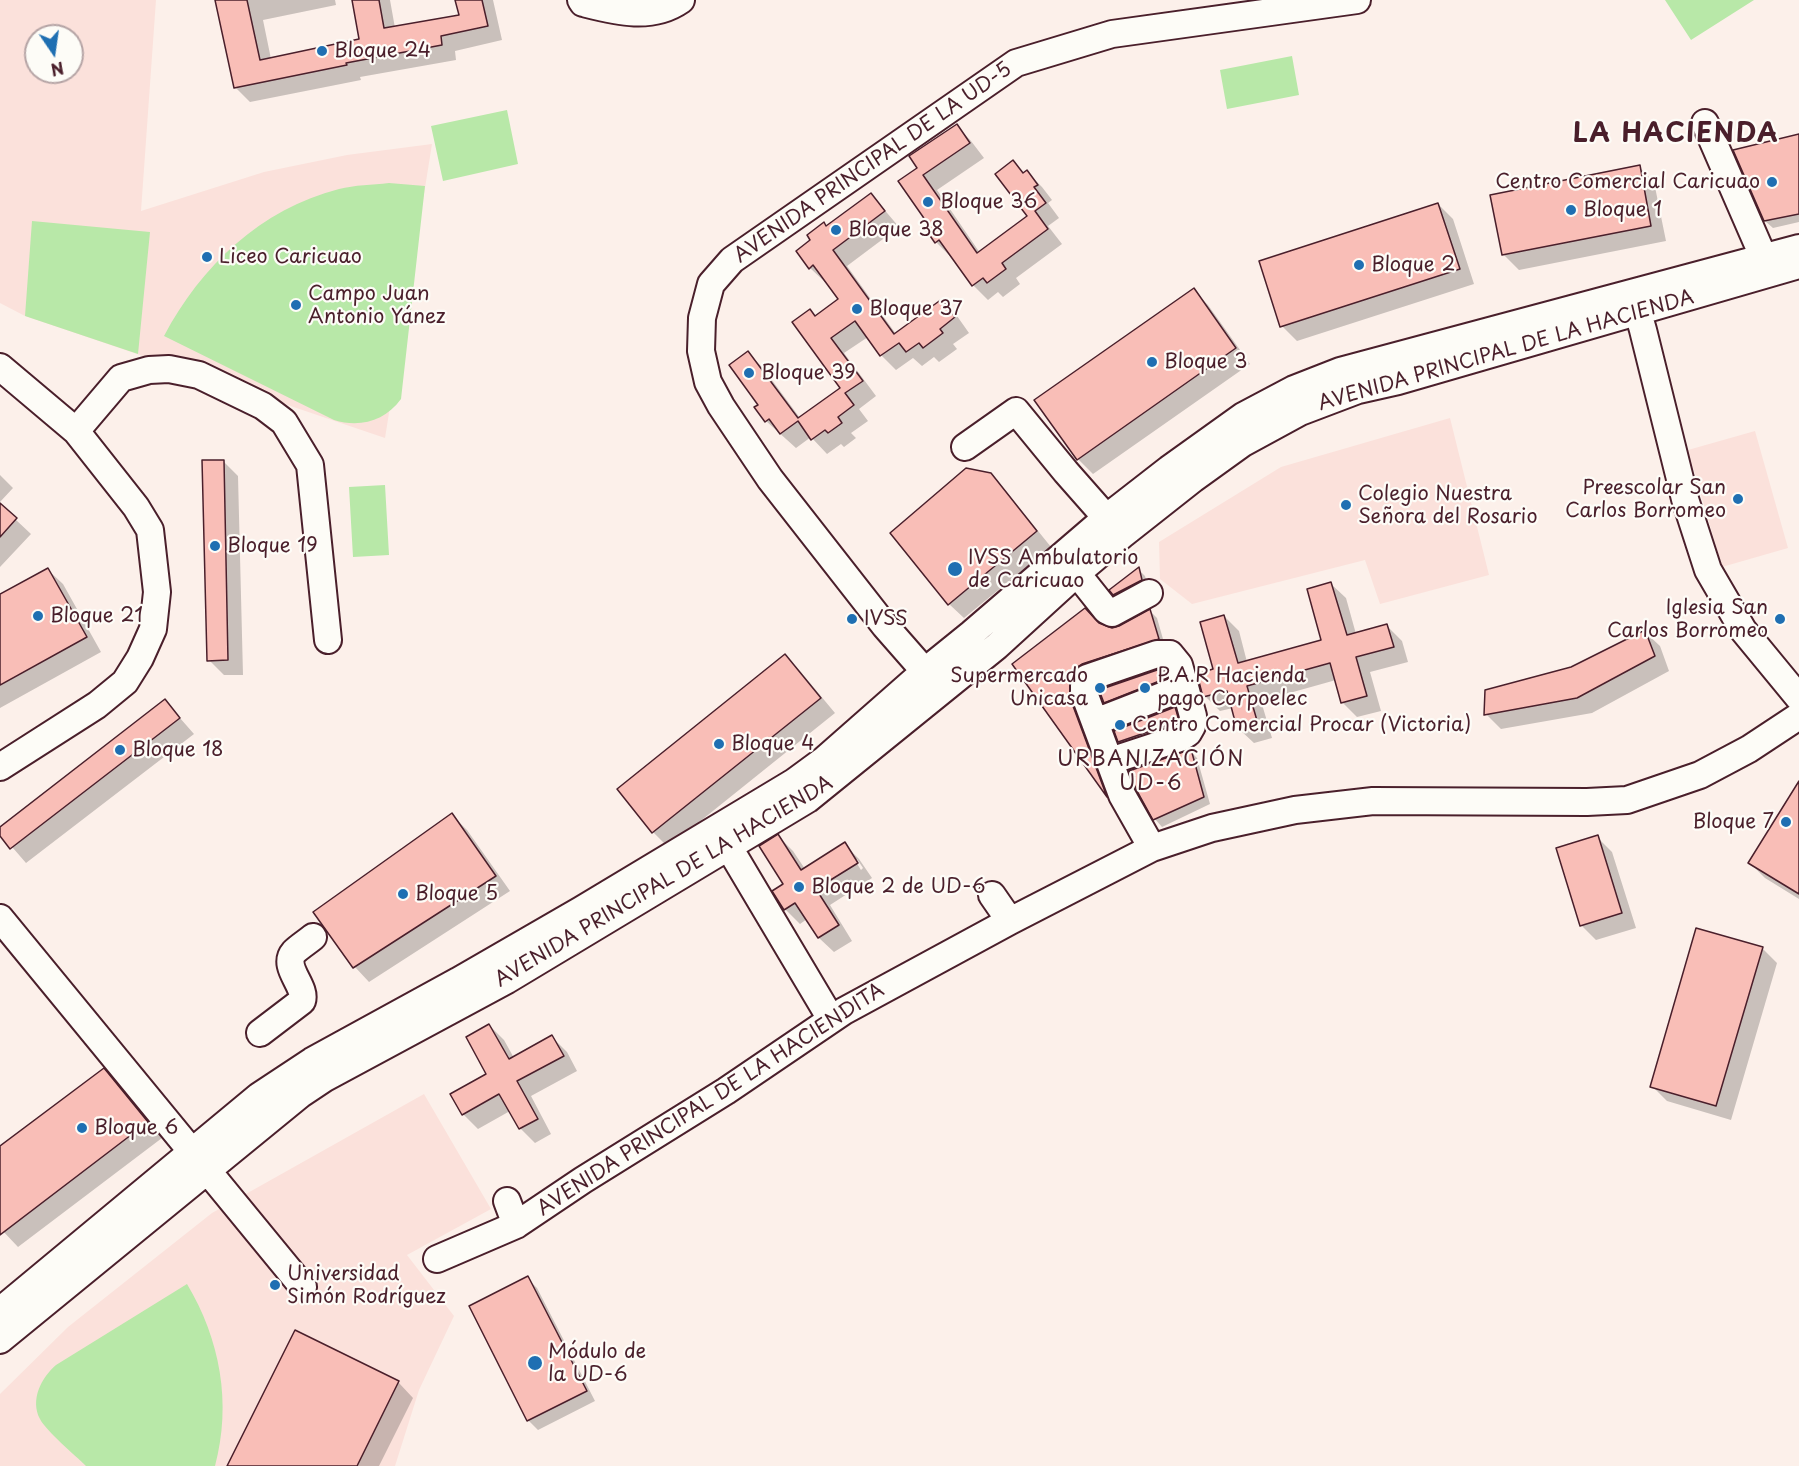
<!DOCTYPE html>
<meta charset="utf-8">
<style>
body{margin:0}
#map{position:relative;width:1799px;height:1466px;overflow:hidden;background:#fcf0ea;font-family:"Playpen Sans",sans-serif}
canvas{display:block}
.north{position:absolute;left:24px;top:24px;width:60px;height:60px;box-sizing:border-box;background:#fdfcf7;border:2px solid #b5a4a5;border-radius:50%;rotate:167deg;font-size:16px;font-weight:700;line-height:24px;text-align:center;color:#4a1f2b}
.north::after{content:'';display:block;margin:auto;width:21px;height:27px;background:#1f6fb2;clip-path:polygon(50% 0,100% 100%,50% 72%,0 100%)}
</style>
<div id="map">
<canvas width="1799" height="1466"></canvas>
<div class="north">N</div>
</div>
<script>
const ctx = document.querySelector('canvas').getContext('2d');
ctx.lineJoin = 'round';
function fillPath(path, color) { ctx.fillStyle = color; ctx.fill(path, 'evenodd'); }
function trace(path, color, width, dash) { ctx.strokeStyle = color; ctx.lineWidth = width; ctx.lineCap = dash ? 'butt' : 'round'; ctx.setLineDash(dash || []); ctx.stroke(path); }
function label(font, color, halo, rows, align = 'center') {
  ctx.font = font + ' "Playpen Sans",sans-serif'; ctx.lineWidth = 4.5; ctx.setLineDash([]); ctx.textBaseline = 'middle'; ctx.strokeStyle = halo; ctx.fillStyle = color; for (const [text, x, y, turn = 0] of rows) {
    ctx.save(); ctx.translate(x, y); ctx.rotate((+turn || 0) * Math.PI / 180); ctx.textAlign = isNaN(turn) ? turn : align; if (halo) ctx.strokeText(text, 0, 0); ctx.fillText(text, 0, 0); ctx.restore();
  }
}
fillPath(new Path2D(`
 M0,0H156L141,211L264,172L347,155L432,144L385,438L25,316L0,303ZM36,36H72V72H36Z
 M1450,418L1489,575L1380,604L1365,560L1192,604L1160,579L1159,542L1281,467Z
 M1755,431L1788,548L1722,567L1688,450Z
 M424,1094L491,1209L407,1255L454,1316L419,1390L395,1466H0V1394L68,1327L212,1213Z`), '#fbe1db');
fillPath(new Path2D(`
 M1665,0H1754L1691,40Z
 M1292,56L1299,95L1227,109L1220,70Z
 M507,110L518,164L443,181L431,126Z
 M389,183L425,186L401,399C385,421 360,428 334,420L164,336C201,266 261,209 339,189C355,185 372,185 389,183Z
 M32,221L150,232L138,354L25,316Z
 M385,485L389,555L353,557L349,487Z
 M187,1284C220,1339 232,1403 215,1466H86C75,1455 46,1431 40,1419C30,1400 41,1378 56,1365Z`), '#b8e8a8');
fillPath(new Path2D(`
 M217,0H335L336,5L263,20L271,59L361,40L354,0H390L395,28L460,16L457,0H493L502,40L455,51L456,60L360,77L361,80L250,102L235,87Z
 M957,126L971,141L984,158L937,190L980,253L1029,216L1013,162L1024,174L1027,172L1042,187L1052,200L1048,203L1059,218L1048,226L1062,244L1016,278L1020,284L1003,297L998,292L988,300L973,285L953,256L951,257L936,242L926,227L930,224L919,168Z
 M1799,135V222L1773,228L1765,221Z
 M1639,167L1654,182L1666,241L1519,270L1504,255Z
 M871,194L899,227L847,266L896,334L942,301L957,316L969,333L953,344L957,349L939,362L934,357L922,366L913,358L896,370L881,355L868,337L844,353L876,396L859,409L868,421L851,433L856,438L844,447L841,444L827,454L811,437L796,448L766,421L757,408L760,405L748,353L763,368L800,418L842,388L810,311L816,317L840,300L827,281L825,282L810,268L827,227Z
 M1438,204L1453,219L1474,284L1297,341L1282,326Z
 M1193,290L1208,305L1250,364L1093,474L1078,459Z
 M223,461L238,476L243,675H224L209,660Z
 M990,474L1005,490L1051,547L964,618L949,604Z
 M0,475L13,488L0,502Z
 M0,505L31,534L0,567Z
 M1138,569L1145,576L1148,587L1122,602L1115,594Z
 M48,570L63,584L101,652L0,708V596Z
 M1331,584L1346,598L1356,634L1387,626L1402,641L1408,662L1370,672L1381,711L1357,717L1342,702L1336,680L1261,701L1272,738L1254,743L1239,729L1233,708L1220,711L1205,696L1215,670L1224,616L1239,631L1247,662L1323,641Z
 M1150,611L1157,618L1165,646L1089,671L1111,799L1014,664L1120,628Z
 M1645,632L1660,646L1669,671L1592,713L1501,729L1486,714Z
 M785,656L800,671L835,713L668,847L653,832Z
 M1162,670L1172,681L1112,709L1105,702Z
 M165,701L194,734L26,863L0,833V829Z
 M1175,709L1182,716L1184,729L1127,749L1120,742L1116,732Z
 M1190,751L1197,758L1210,804L1162,827L1155,819Z
 M1799,784V899L1765,878L1750,863Z
 M452,815L467,830L510,891L369,982L355,967L315,913Z
 M778,836L793,851L805,869L844,844L859,859L872,878L830,905L852,941L834,952L819,938L807,919L800,924L785,909V885ZM854,859H857L863,868L861,870Z
 M1597,837L1612,852L1636,928L1596,940L1581,925Z
 M1762,948L1777,963L1731,1120L1667,1101L1652,1086Z
 M489,1025L504,1040L514,1058L552,1037L567,1052L577,1071L531,1096L551,1134L535,1143L520,1128L510,1111L478,1129L463,1114L488,1075Z
 M103,1070L118,1085L162,1138L18,1247L0,1228V1148Z
 M527,1278L537,1288L595,1401L538,1430L528,1420Z
 M296,1332L399,1383L413,1398L379,1466H229Z`), '#0003');
const building = new Path2D(`
 M215,0H247L260,60L359,39L352,0H379L384,28L459,15L455,0H482L488,26L441,36L442,45L346,63L347,65L234,88Z
 M957,124L970,143L923,175L977,253L1027,216L995,174L1013,160L1023,173L1027,170L1038,185L1034,187L1046,203L1035,211L1048,229L1002,263L1006,269L987,283L983,278L972,286L939,240L935,243L924,227L928,224L898,181L917,168L909,156Z
 M1799,134V214L1764,221L1733,150Z
 M1640,165L1651,226L1502,255L1490,195Z
 M871,193L885,211L833,250L894,334L942,299L955,317L940,329L943,333L923,348L919,343L906,352L899,343L880,356L855,321L831,338L863,381L845,393L854,405L838,417L842,423L828,433L825,430L811,440L798,421L780,434L769,419L765,422L754,407L758,405L729,365L748,351L798,418L840,388L792,322L810,309L815,316L838,299L813,265L809,269L796,251L810,240L807,235L824,222L826,226Z
 M1438,203L1460,269L1280,327L1259,261Z
 M1194,288L1236,348L1077,460L1034,400Z
 M202,460H224L228,660L207,661Z
 M966,468L991,473L1037,531L948,605L890,533Z
 M0,503L17,518L0,537Z
 M1139,567L1142,580L1113,595L1109,590Z
 M48,568L87,637L0,685V594Z
 M1331,582L1347,635L1387,624L1394,647L1356,657L1367,696L1341,703L1330,663L1247,686L1258,724L1237,729L1227,691L1203,697L1197,674L1213,669L1200,622L1224,615L1238,663L1321,640L1307,589Z
 M1085,608L1099,623L1112,628L1119,626L1150,609L1159,639L1082,664L1076,668L1070,681V698L1107,797L1012,664Z
 M1645,630L1655,656L1577,698L1484,715L1485,690L1571,667Z
 M785,654L821,698L652,833L617,789Z
 M1160,669H1163L1167,678L1104,703L1099,690Z
 M165,699L180,718L10,849L0,836V827Z
 M1175,707L1178,717L1177,722L1118,742L1114,731Z
 M1191,749L1204,797L1153,820L1136,789L1129,771Z
 M1799,781V894L1748,863Z
 M452,813L496,876L353,968L313,912Z
 M778,834L801,870L845,842L858,863L816,889L839,925L818,938L795,903L784,910L772,891L783,884L759,846Z
 M1598,835L1622,913L1580,926L1556,848Z
 M1696,928L1763,947L1716,1106L1650,1087Z
 M489,1024L509,1059L552,1035L564,1056L517,1081L538,1119L519,1129L499,1094L462,1115L450,1094L486,1074L466,1037Z
 M104,1068L148,1122L0,1235V1146Z
 M528,1276L587,1391L527,1421L469,1306Z
 M295,1330L399,1381L357,1466H227Z`);
fillPath(building, '#f9beb7');
trace(building, '#4a1f2b', 1.5);
const minor = new Path2D(`
 M581,0L583,3C615,11 651,21 681,0
 M1705,123L1769,270
 M1633,295L1643,330L1685,499L1708,570L1743,630L1799,698
 M0,367L76,431L136,507L150,530L157,592L153,629L140,658L125,682L97,705L0,767
 M76,431L121,378L149,370L169,369L199,375L263,406L284,422L310,465L328,640
 M965,447L1016,411L1066,472L1118,531
 M1067,561L1106,610L1112,613L1149,593
 M935,683L885,626L770,479L721,406L708,382L701,351L702,318L711,284L732,260L1016,63L1112,34L1357,0
 M1095,722L1185,687
 M1110,761L1180,738L1188,733L1192,726L1193,716L1179,665L1170,654H1157L1087,678L1084,686V693L1122,795L1152,848
 M721,834L831,1019
 M992,895L1010,921
 M0,918L303,1287
 M260,1033L302,1001C307,986 281,967 294,952C299,947 307,942 313,937
 M507,1201L516,1225
 M437,1259L516,1225L583,1180L726,1091L844,1011L1010,921L1152,848L1212,828L1295,810L1373,801L1587,802L1627,800L1700,775L1749,749L1799,716
 M0,1311L259,1096L312,1061L458,981L581,910L794,782L824,760L924,672L971,634L1106,518L1169,469L1243,416L1294,389L1340,371L1799,248
 M0,1340L301,1094L325,1078L507,980L808,799L997,646L1077,573L1122,535L1193,479L1243,443L1300,412L1358,390L1398,381L1799,265`);
trace(minor, '#4a1f2b', 30);
trace(minor, '#fdfcf7', 26);
for (const [x, y, r, color] of [
 [322,51,6,"#1f6fb2"],
 [1772,182,6,"#1f6fb2"],
 [928,202,6,"#1f6fb2"],
 [1571,210,6,"#1f6fb2"],
 [836,230,6,"#1f6fb2"],
 [207,257,6,"#1f6fb2"],
 [1359,265,6,"#1f6fb2"],
 [296,305,6,"#1f6fb2"],
 [857,309,6,"#1f6fb2"],
 [1152,362,6,"#1f6fb2"],
 [749,373,6,"#1f6fb2"],
 [1738,499,6,"#1f6fb2"],
 [1346,505,6,"#1f6fb2"],
 [215,546,6,"#1f6fb2"],
 [955,569,8,"#1f6fb2"],
 [38,616,6,"#1f6fb2"],
 [852,619,6,"#1f6fb2"],
 [1780,619,6,"#1f6fb2"],
 [1100,688,6,"#1f6fb2"],
 [1145,688,6,"#1f6fb2"],
 [1120,725,6,"#1f6fb2"],
 [719,744,6,"#1f6fb2"],
 [120,750,6,"#1f6fb2"],
 [1786,822,6,"#1f6fb2"],
 [799,887,6,"#1f6fb2"],
 [403,894,6,"#1f6fb2"],
 [82,1128,6,"#1f6fb2"],
 [275,1285,6,"#1f6fb2"],
 [535,1363,8,"#1f6fb2"]
]) { const dot = new Path2D(); dot.arc(x, y, r, 0, 2 * Math.PI); ctx.fillStyle = color; ctx.fill(dot); trace(dot, '#fdfcf7', 2); }
label('20px', '#4a1f2b', '#fdfcf7', [
 ["Bloque 24",334,51],
 ["Centro Comercial Caricuao",1760,182,"right"],
 ["Bloque 36",940,202],
 ["Bloque 1",1583,210],
 ["Bloque 38",848,230],
 ["Liceo Caricuao",219,257],
 ["Bloque 2",1371,265],
 ["Campo Juan",308,294],
 ["Antonio Yánez",308,317],
 ["Bloque 37",869,309],
 ["Bloque 3",1164,362],
 ["Bloque 39",761,373],
 ["Preescolar San",1726,488,"right"],
 ["Carlos Borromeo",1726,511,"right"],
 ["Colegio Nuestra",1358,494],
 ["Señora del Rosario",1358,517],
 ["Bloque 19",227,546],
 ["IVSS Ambulatorio",968,558],
 ["de Caricuao",968,581],
 ["Iglesia San",1768,608,"right"],
 ["Carlos Borromeo",1768,631,"right"],
 ["Bloque 21",50,616],
 ["IVSS",864,619],
 ["Supermercado",1088,676,"right"],
 ["Unicasa",1088,699,"right"],
 ["P.A.R Hacienda",1157,676],
 ["pago Corpoelec",1157,699],
 ["Centro Comercial Procar (Victoria)",1132,725],
 ["Bloque 4",731,744],
 ["Bloque 18",132,750],
 ["Bloque 7",1774,822,"right"],
 ["Bloque 2 de UD-6",811,887],
 ["Bloque 5",415,894],
 ["Bloque 6",94,1128],
 ["Universidad",287,1274],
 ["Simón Rodríguez",287,1297],
 ["Módulo de",548,1352],
 ["la UD-6",548,1375]
], 'left');
label('20px', '#4a1f2b', '#fdfcf7', [
 ["AVENIDA PRINCIPAL DE LA UD-5",873,163,-35],
 ["AVENIDA PRINCIPAL DE LA HACIENDA",1506,351,-16],
 ["AVENIDA PRINCIPAL DE LA HACIENDA",664,882,-31],
 ["AVENIDA PRINCIPAL DE LA HACIENDITA",711,1100,-33]
]);
ctx.letterSpacing = '1.5px';
label('21px', '#4a1f2b', '#fdfcf7', [
 ["URBANIZACIÓN",1151,760],
 ["UD-6",1151,784]
]);
ctx.letterSpacing = '0px';
ctx.letterSpacing = '1.5px';
label('bold 26px', '#4a1f2b', '#fdfcf7', [
 ["LA HACIENDA",1676,135]
]);
ctx.letterSpacing = '0px';
</script>
